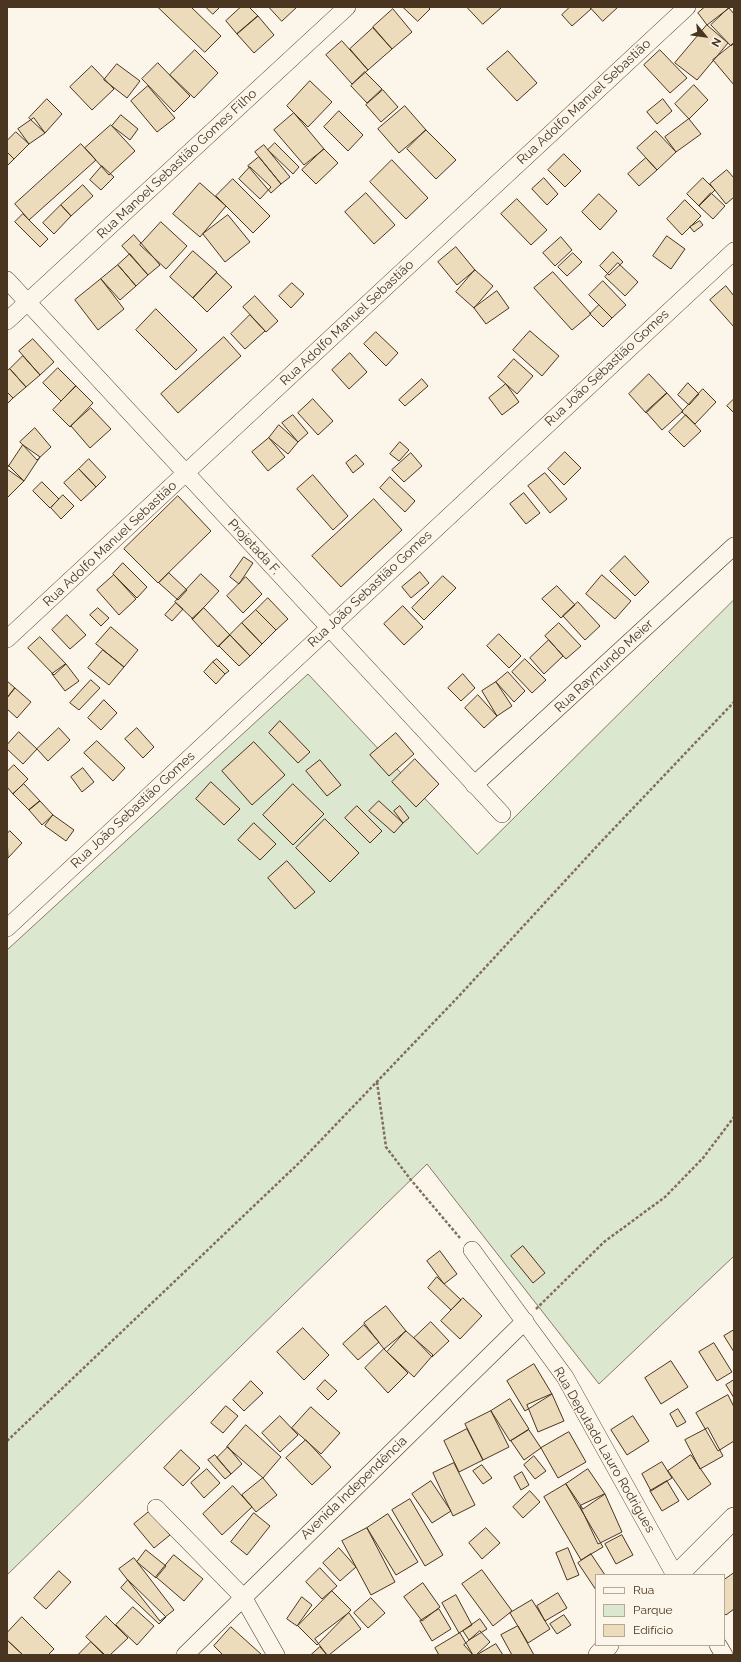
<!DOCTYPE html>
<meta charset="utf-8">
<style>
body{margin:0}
#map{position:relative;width:741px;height:1662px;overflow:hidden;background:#fbf6e9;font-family:Raleway,sans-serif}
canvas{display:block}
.frame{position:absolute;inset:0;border:8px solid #4a3520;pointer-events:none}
.legend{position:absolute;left:595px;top:1574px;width:130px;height:72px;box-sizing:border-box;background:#fbf6e9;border:1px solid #b4a999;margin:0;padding:5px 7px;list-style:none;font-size:12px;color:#4a3520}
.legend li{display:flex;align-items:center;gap:8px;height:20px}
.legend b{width:20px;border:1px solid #b4a999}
.north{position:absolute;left:685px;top:16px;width:40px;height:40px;-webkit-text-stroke:3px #fbf6e9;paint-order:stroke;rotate:119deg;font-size:11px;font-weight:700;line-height:16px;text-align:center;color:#4a3520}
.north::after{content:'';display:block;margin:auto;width:14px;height:18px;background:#4a3520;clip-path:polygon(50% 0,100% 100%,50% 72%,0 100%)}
</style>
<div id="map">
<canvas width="741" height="1662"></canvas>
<div class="frame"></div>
<ul class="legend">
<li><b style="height:5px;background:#fbf6e9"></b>Rua</li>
<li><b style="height:11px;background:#dce7d0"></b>Parque</li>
<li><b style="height:11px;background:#ecdcbc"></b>Edifício</li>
</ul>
<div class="north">N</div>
</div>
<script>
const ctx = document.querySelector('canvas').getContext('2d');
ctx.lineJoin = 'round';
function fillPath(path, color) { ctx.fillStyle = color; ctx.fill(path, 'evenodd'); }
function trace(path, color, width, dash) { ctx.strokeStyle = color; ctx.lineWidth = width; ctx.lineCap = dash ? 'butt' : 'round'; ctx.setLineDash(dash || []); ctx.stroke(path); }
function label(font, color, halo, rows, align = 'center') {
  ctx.font = font + ' Raleway,sans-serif'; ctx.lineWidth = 3; ctx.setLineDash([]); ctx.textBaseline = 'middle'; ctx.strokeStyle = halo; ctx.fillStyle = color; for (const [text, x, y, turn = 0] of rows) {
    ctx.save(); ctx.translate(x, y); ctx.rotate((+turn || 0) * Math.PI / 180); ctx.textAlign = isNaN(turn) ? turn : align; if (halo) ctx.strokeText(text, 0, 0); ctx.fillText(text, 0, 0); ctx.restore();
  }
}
const green = new Path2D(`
 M734,600V1256L599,1384L427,1164L7,1575V950L308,674L477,854Z`);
fillPath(green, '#dce7d0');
trace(green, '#887966', 1);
const building = new Path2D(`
 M158,7H191L221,36L205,52Z
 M206,7H220L213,14Z
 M241,7H249L258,16L237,34L226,21Z
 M269,7H297L282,21Z
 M403,7H428L430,9L418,21Z
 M467,7H502L483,24Z
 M570,7H590L591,9L572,26L562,15Z
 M590,7H618L603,21Z
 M705,7H728L729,8L707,25L698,13Z
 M729,8L734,14V43L731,46L711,25Z
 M393,9L412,32L392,49L373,27Z
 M258,16L274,35L254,53L237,34Z
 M707,25L728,43L697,80L675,63Z
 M373,28L392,49L368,70L350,49Z
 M342,41L368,70L352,84L326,55Z
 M734,43V85L713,60Z
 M195,50L218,73L194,98L170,75Z
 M660,50L687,78L670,93L644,65Z
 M508,51L537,83L517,101L487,69Z
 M158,63L190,96L174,112L142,79Z
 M117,64L140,81L127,98L104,80Z
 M92,66L114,89L92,110L70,87Z
 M365,72L382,89L367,103L351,86Z
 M310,81L332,102L308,127L287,106Z
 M694,85L708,100L689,119L675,104Z
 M148,86L175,118L157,132L131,101Z
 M383,90L398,107L381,122L366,105Z
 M47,99L62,114L45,133L29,118Z
 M663,99L672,111L657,124L647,112Z
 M405,106L426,130L399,153L378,129Z
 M339,111L363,135L348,151L324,127Z
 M294,113L324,149L304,165L274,130Z
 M121,115L138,129L130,140L112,126Z
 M34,118L45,133L29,144L18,129Z
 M689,119L701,134L676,152L665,137Z
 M111,125L135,151L109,175L85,148Z
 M426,130L456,160L436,179L407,149Z
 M656,131L676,152L657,170L637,148Z
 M16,132L29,144L14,159L7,152V141Z
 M275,143L299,167L293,174L268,150Z
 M81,144L96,160L29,220L15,204Z
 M264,145L290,177L281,184L255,152Z
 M324,149L338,163L316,184L302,170Z
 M7,152L14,159L7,166Z
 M564,154L581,171L565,187L548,170Z
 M259,157L281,184L271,193L248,166Z
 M646,158L657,170L639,186L628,174Z
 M392,160L428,198L406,219L370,182Z
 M102,166L114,177L101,190L90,180Z
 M250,167L271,187L260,199L239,179Z
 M727,170L734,178V197L726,204L710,184Z
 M544,178L558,194L547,205L532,189Z
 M703,178L715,190L699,206L687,194Z
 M233,179L270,216L253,233L216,196Z
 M200,183L226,206L200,237L173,214Z
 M83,185L93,196L71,216L61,205Z
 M366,193L395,225L374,244L345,212Z
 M711,193L725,206L713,219L699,206Z
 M599,194L617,211L600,230L582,212Z
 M517,199L547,230L531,245L501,214Z
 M685,200L701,216L682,235L667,219Z
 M61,205L71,216L54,234L43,223Z
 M23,214L48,239L40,247L15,222Z
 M228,215L250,242L225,262L203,234Z
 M700,221L703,225L694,232L690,227Z
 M161,222L187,246L166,269L140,245Z
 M134,235L160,265L148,275L122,246Z
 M667,236L685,249L671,269L653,256Z
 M561,237L572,250L555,266L543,253Z
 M456,247L475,270L457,285L438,262Z
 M193,251L217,272L193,298L170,277Z
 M613,252L623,262L609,275L600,266Z
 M573,253L582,262L567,276L558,267Z
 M130,254L148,275L136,286L118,265Z
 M618,263L638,282L625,296L605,277Z
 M118,265L136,286L120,300L101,279Z
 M475,270L493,286L474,308L456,292Z
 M553,272L591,314L572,330L534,288Z
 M217,273L232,287L207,312L193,298Z
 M101,279L124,309L98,330L75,300Z
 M603,281L626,305L612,318L589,295Z
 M292,283L304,294L291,308L279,296Z
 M726,286L734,296V327L710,300Z
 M497,291L509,308L486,324L474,308Z
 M255,296L278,321L266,332L243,307Z
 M599,305L612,318L603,327L590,314Z
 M156,309L197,350L176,370L136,330Z
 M250,315L265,331L245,349L231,334Z
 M530,331L559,356L542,376L513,350Z
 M376,332L398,353L386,366L364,344Z
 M224,337L241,356L178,413L161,394Z
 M33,339L54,362L40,375L19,351Z
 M350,353L367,372L349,389L332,370Z
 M23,356L40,375L26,387L10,369Z
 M514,359L533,376L517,394L498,377Z
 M58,368L76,386L61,401L43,383Z
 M10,369L26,387L13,398L7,392V371Z
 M649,374L667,393L646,413L629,394Z
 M422,379L428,386L405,406L399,400Z
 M688,383L699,394L689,405L678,395Z
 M506,384L519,402L502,415L489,398Z
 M76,386L93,403L70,427L53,410Z
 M703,389L716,402L695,424L682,412Z
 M7,392L13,398L7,404Z
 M667,393L683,411L662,430L646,412Z
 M313,399L333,421L318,435L298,413Z
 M734,399V413L727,406Z
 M91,408L111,429L90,448L71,426Z
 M293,415L308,433L298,442L282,423Z
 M686,415L701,431L684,447L669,432Z
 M279,425L298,442L288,454L269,438Z
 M35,428L51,447L37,460L20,442Z
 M269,438L285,457L268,471L252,452Z
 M400,442L409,450L399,461L390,454Z
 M23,445L40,457L24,481L7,469Z
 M565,452L581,468L564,485L548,469Z
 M411,453L422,466L404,482L392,470Z
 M356,455L364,464L353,473L346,463Z
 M89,459L106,477L96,487L79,469Z
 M8,465L24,481L7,498V467Z
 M79,469L96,487L81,501L64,483Z
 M545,473L567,499L550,513L528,486Z
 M313,475L348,516L333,530L297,489Z
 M390,477L415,501L405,512L380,488Z
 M42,482L59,499L50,508L33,491Z
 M524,493L540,513L526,524L510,504Z
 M63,495L74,506L61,519L51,508Z
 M178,496L211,531L158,583L124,549Z
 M374,499L402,530L341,587L312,556Z
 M625,556L649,582L635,596L610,571Z
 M244,557L253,563L239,584L230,577Z
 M123,563L147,587L137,598L113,574Z
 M420,572L429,583L411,598L402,587Z
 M169,573L187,590L178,600L159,583Z
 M201,574L219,591L193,619L175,602Z
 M114,575L136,599L119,615L97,590Z
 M602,575L631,601L615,619L586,594Z
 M443,576L456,588L424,620L412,608Z
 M246,577L262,594L243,613L227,596Z
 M557,586L575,605L561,618L542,599Z
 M268,598L288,619L276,630L256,610Z
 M578,602L600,626L585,640L563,616Z
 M176,603L183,609L172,621L165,615Z
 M403,606L423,627L404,645L384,624Z
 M98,608L109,618L101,626L90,615Z
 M204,608L230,635L218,647L192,619Z
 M256,610L276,630L262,644L242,623Z
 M67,615L86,635L70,649L52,630Z
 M242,623L262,644L250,656L230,635Z
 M559,623L581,646L566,659L545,636Z
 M111,627L138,650L124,667L96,644Z
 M499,634L521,656L509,668L487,646Z
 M230,635L250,656L239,666L219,646Z
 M40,637L66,664L54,675L28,648Z
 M549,640L563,656L544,674L530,658Z
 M103,650L124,667L109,685L88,668Z
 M217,659L229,671L225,674L213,662Z
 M525,659L546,680L532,693L512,672Z
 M213,662L225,674L216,684L204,672Z
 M66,664L79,681L65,691L52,674Z
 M508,672L525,691L514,702L496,682Z
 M463,674L475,688L461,701L448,688Z
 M91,680L100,688L79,710L70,703Z
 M7,681L15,688L7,698Z
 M496,682L512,706L497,716L482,691Z
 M15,688L31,702L17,718L7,709V698Z
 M478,695L497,716L484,728L465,708Z
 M104,700L117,713L101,730L88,718Z
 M280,721L310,752L298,763L269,733Z
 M59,728L70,740L48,761L37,749Z
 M137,728L154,747L143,758L125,739Z
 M19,732L37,749L23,764L7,749V745Z
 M396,733L414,754L389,776L370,755Z
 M97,741L125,768L113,781L84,753Z
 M254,742L285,775L252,805L222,771Z
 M415,759L439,784L416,807L392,782Z
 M320,760L341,785L327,796L306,771Z
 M14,765L28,779L13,794L7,787V772Z
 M83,768L94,782L82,792L71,777Z
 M211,782L240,809L224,825L196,799Z
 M24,784L40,801L29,810L13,794Z
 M293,784L324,814L293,845L263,815Z
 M40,801L53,815L42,825L29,810Z
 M379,801L403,823L394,833L369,811Z
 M357,806L382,831L370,843L345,818Z
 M400,806L409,818L403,823L394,811Z
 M53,815L74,830L66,841L45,826Z
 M325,819L359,853L330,882L296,848Z
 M254,823L276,844L260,860L238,840Z
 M10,831L22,843L8,858L7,834Z
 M287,861L315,892L295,909L268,878Z
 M523,1246L545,1273L533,1283L511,1256Z
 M440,1251L457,1274L444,1284L427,1261Z
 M437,1277L461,1300L451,1310L428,1288Z
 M463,1298L482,1316L460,1339L441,1321Z
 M386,1306L406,1331L384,1349L364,1323Z
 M431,1322L449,1341L432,1357L414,1338Z
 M364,1325L379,1342L358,1360L343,1344Z
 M303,1328L329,1355L304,1380L277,1352Z
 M734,1330V1352L724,1336Z
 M406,1331L433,1355L414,1377L387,1352Z
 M714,1343L732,1372L717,1381L699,1352Z
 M384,1349L408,1373L388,1393L365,1368Z
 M671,1361L688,1387L661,1404L645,1378Z
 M534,1364L552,1394L525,1411L507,1381Z
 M325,1380L337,1391L328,1400L317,1389Z
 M734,1380V1398L726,1385Z
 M251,1381L263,1393L244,1411L233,1400Z
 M552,1394L564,1421L538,1432L527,1405Z
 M728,1395L734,1407V1441L718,1451L696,1413Z
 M510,1399L529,1429L510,1441L491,1411Z
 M226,1406L238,1416L223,1433L211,1423Z
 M311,1407L340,1433L321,1454L292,1428Z
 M678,1409L686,1422L677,1427L670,1414Z
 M491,1411L509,1447L483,1460L465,1424Z
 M280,1416L298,1435L280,1452L262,1433Z
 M633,1416L649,1441L627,1455L611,1430Z
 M246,1425L281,1457L263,1478L227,1447Z
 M708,1428L723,1456L700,1469L685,1440Z
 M467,1429L483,1460L459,1472L444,1441Z
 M529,1430L541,1448L524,1460L511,1441Z
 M569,1432L586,1462L558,1478L541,1448Z
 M306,1440L331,1467L312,1485L286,1458Z
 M228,1447L242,1464L231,1474L217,1458Z
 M181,1450L200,1468L183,1486L164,1468Z
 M215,1455L231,1474L225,1479L208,1460Z
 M691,1455L711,1484L688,1500L668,1471Z
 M534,1456L546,1471L535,1479L524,1465Z
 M662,1462L672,1478L651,1491L642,1474Z
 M454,1463L475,1505L453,1516L433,1473Z
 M482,1465L492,1478L483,1484L473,1471Z
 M207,1469L220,1483L204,1498L191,1483Z
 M588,1469L605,1494L583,1509L566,1484Z
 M522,1472L529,1485L521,1490L514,1477Z
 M263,1478L277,1495L256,1512L242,1495Z
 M431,1481L451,1511L432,1523L412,1494Z
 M667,1481L679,1501L662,1511L650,1491Z
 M566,1484L603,1547L581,1560L544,1497Z
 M233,1486L252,1507L222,1535L203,1514Z
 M530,1491L540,1502L523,1518L513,1507Z
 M605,1494L622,1532L598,1544L580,1506Z
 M410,1499L443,1555L425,1566L392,1510Z
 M150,1511L170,1535L154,1548L134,1524Z
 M254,1513L270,1526L247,1555L231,1542Z
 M388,1514L418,1562L396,1575L367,1528Z
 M367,1528L395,1582L371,1595L342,1541Z
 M486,1528L500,1543L482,1559L469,1543Z
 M622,1535L633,1555L616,1564L605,1544Z
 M339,1548L356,1567L340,1581L323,1563Z
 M568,1548L579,1575L567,1580L556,1553Z
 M146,1550L166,1566L156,1578L137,1562Z
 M591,1554L605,1575H596V1590L578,1563Z
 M174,1555L203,1579L184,1601L156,1577Z
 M134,1558L174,1610L160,1621L119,1569Z
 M320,1568L337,1586L322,1599L306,1582Z
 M482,1570L512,1611L493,1626L462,1584Z
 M59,1571L71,1582L46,1609L34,1598Z
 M734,1573V1609L726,1615L724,1613V1580Z
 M128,1580L166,1617L159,1624L121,1588Z
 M423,1583L440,1607L422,1621L404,1597Z
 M332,1591L351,1610L317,1645L298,1626Z
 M558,1593L567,1608L545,1621L537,1606Z
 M456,1595L472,1625L459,1633L442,1603Z
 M302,1597L312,1605L297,1626L287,1619Z
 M371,1598L385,1613L368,1628L354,1613Z
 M532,1600L550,1629L528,1643L510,1613Z
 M133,1607L154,1626L137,1645L116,1625Z
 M439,1609L451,1629L432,1641L420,1621Z
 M349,1613L361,1629L329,1655H327L315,1639Z
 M564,1615L571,1625L557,1634L550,1624Z
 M106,1616L128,1638L110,1655H105L86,1637Z
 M22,1617L54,1649L48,1655H23L7,1640V1633Z
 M480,1619L487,1629L469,1640L463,1631Z
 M518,1626L534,1655H512L501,1635Z
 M231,1627L262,1655H223L214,1646Z
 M480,1631L490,1642L476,1655H473L464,1645Z
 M460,1633L473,1655H439L435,1648Z
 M7,1640L23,1655H7Z
 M91,1642L104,1655H78Z
 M496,1644L503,1655H477Z
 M320,1647L327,1655H311Z`);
fillPath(building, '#ecdcbc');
trace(building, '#4a3520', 1);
const minor = new Path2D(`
 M7,280L502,814
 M7,321L347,7
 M7,639L687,7
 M474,785L734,546
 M7,928L734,251
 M472,1250L565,1377L675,1575
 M156,1508L243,1597L276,1655
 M718,1645L724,1655
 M185,1655L525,1321`);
const tertiary = new Path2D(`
 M677,1575L734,1518
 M599,1655L608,1645`);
trace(minor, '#4a3520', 18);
trace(tertiary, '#4a3520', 22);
trace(new Path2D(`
 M377,1082L386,1147L411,1180L460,1238
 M536,1309L604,1242L665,1197L703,1158L734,1117
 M7,1441L300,1162L459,996L599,844L734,702`), '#7f6f5c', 2.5, [3, 2]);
trace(minor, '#fbf6e9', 17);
trace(tertiary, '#fbf6e9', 21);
label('13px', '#4a3520', '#fbf6e9', [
 ["Rua Adolfo Manuel Sebastião",584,102,-43],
 ["Rua Manoel Sebastião Gomes Filho",177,164,-43],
 ["Rua Adolfo Manuel Sebastião",347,323,-43],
 ["Rua João Sebastião Gomes",607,368,-43],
 ["Rua Adolfo Manuel Sebastião",110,544,-43],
 ["Projetada F,",254,547,47],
 ["Rua João Sebastião Gomes",370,589,-43],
 ["Rua Raymundo Meier",604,666,-43],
 ["Rua João Sebastião Gomes",133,810,-43],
 ["Rua Deputado Lauro Rodrigues",604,1450,60],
 ["Avenida Independência",354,1488,-44]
]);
</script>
